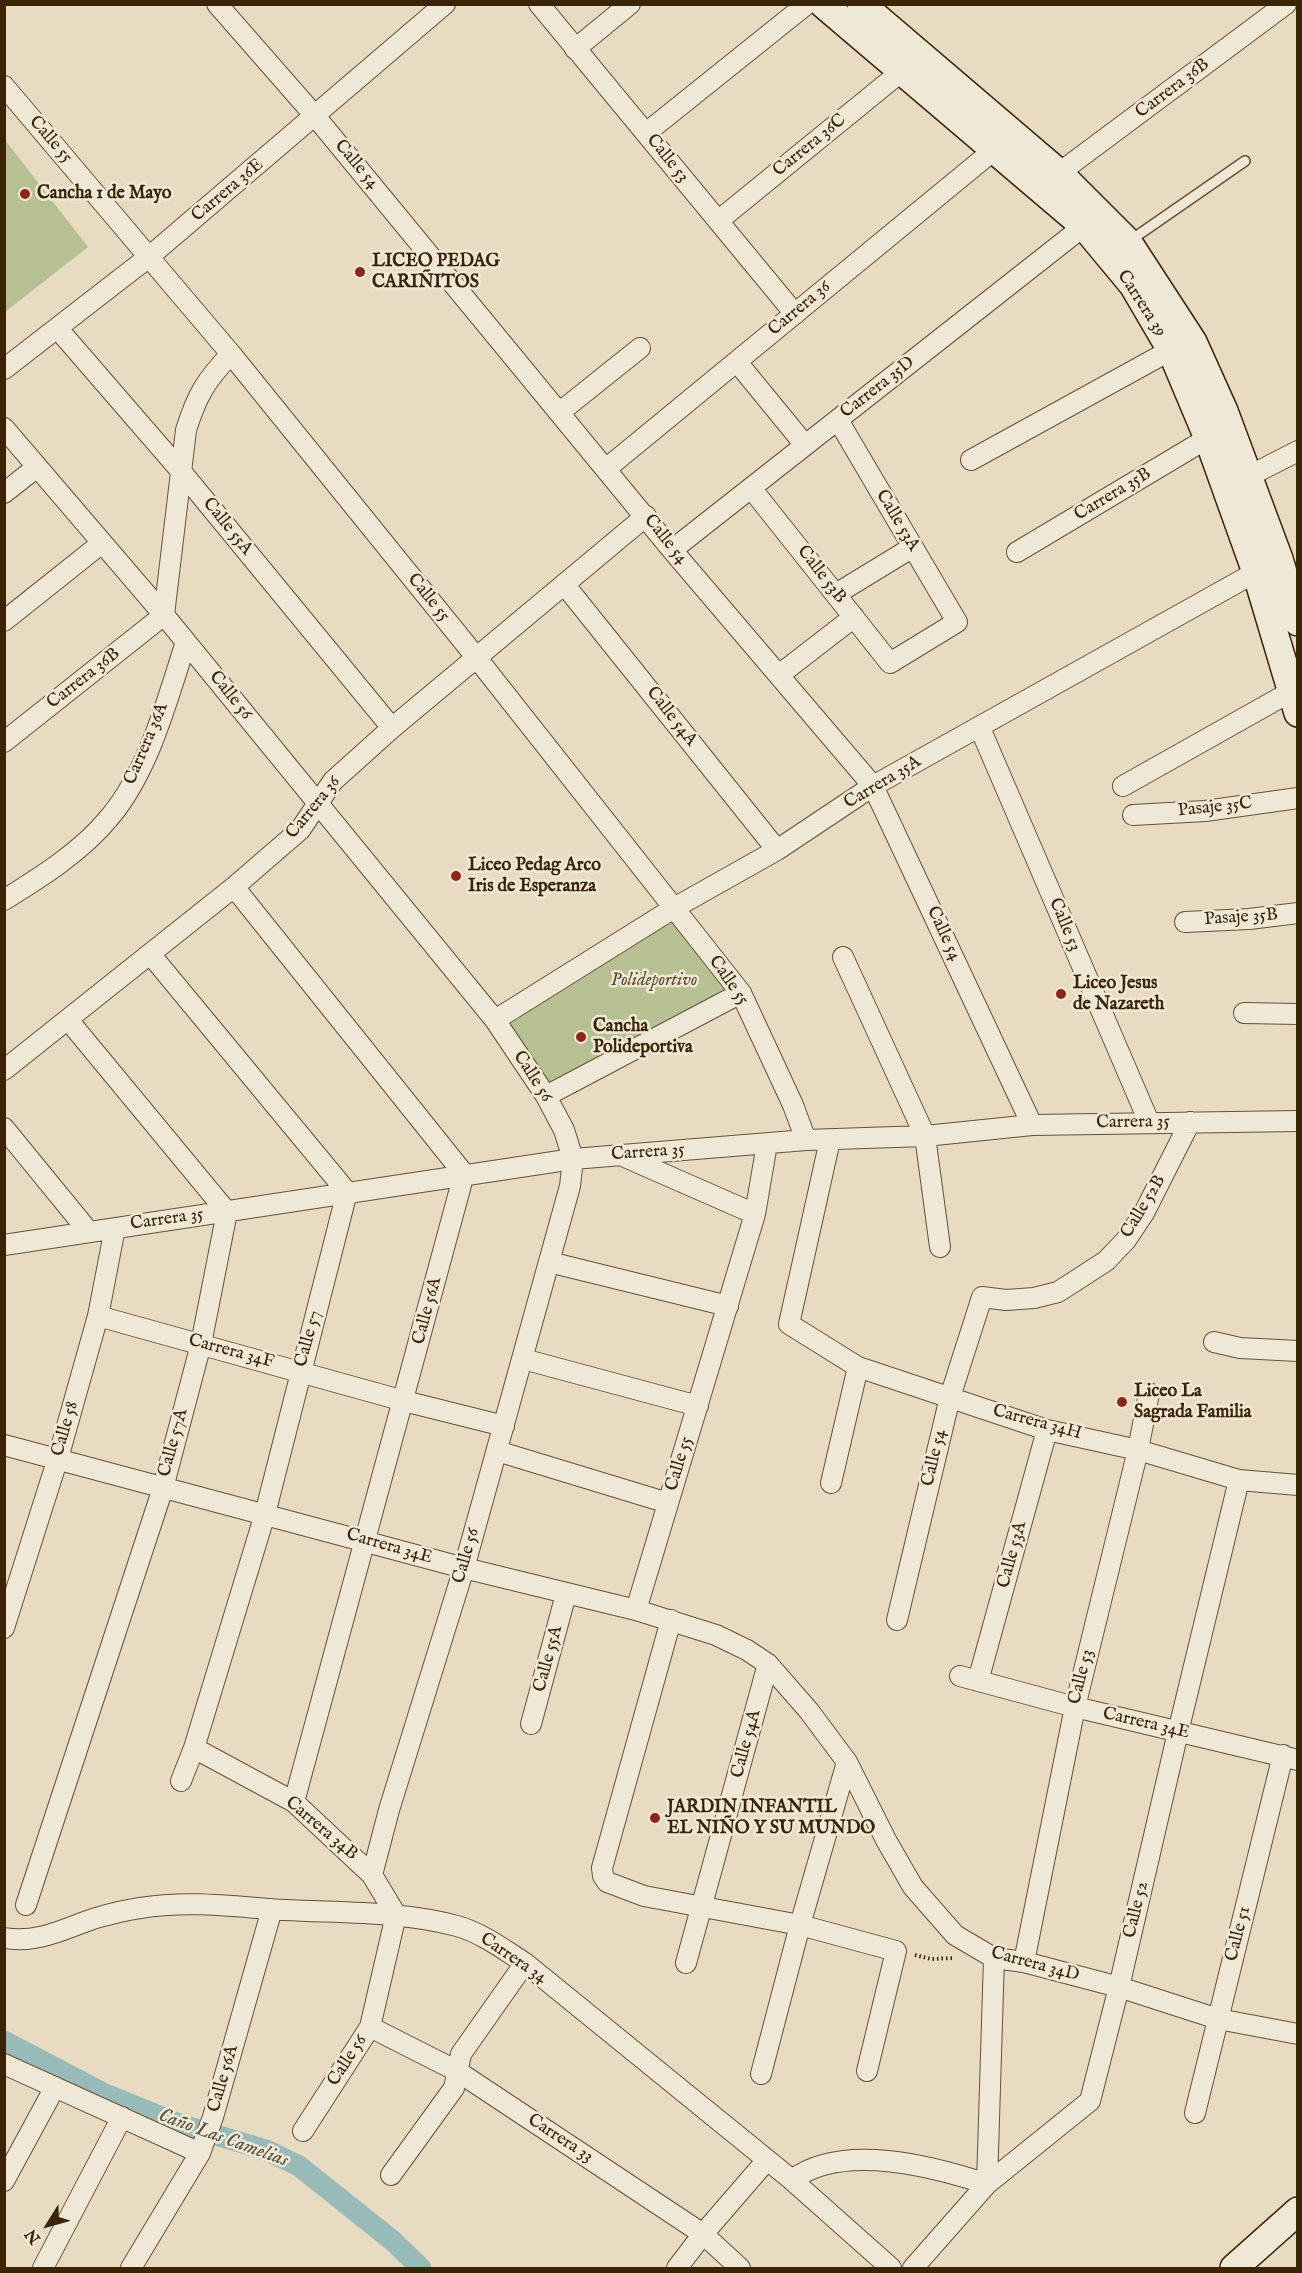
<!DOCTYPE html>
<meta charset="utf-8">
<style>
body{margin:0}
#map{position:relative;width:1302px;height:2273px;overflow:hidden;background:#e8dbc2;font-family:"IM FELL English",serif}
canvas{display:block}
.frame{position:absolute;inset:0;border:6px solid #3a2405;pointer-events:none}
.north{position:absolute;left:18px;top:2195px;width:60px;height:60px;-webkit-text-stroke:4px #f0e8d7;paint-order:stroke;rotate:233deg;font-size:16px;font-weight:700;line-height:24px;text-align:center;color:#3a2405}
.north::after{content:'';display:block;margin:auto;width:21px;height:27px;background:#3a2405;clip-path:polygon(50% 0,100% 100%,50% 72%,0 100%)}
</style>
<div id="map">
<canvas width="1302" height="2273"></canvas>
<div class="frame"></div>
<div class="north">N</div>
</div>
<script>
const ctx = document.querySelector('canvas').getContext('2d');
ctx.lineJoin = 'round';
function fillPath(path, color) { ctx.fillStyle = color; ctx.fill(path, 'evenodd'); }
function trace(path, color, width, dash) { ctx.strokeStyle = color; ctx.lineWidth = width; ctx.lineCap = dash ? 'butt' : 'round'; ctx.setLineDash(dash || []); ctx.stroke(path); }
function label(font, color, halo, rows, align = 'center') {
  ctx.font = font + ' "IM FELL English",serif'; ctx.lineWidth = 5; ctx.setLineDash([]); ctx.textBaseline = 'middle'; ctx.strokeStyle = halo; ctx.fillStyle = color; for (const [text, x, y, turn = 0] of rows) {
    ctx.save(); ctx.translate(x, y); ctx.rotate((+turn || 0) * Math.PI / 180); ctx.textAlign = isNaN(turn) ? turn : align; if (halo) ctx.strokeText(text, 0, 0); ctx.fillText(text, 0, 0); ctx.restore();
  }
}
fillPath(new Path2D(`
 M5,140L88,247L5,312Z
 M674,908L741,993L546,1096L495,1020Z`), '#b6c093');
trace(new Path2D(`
 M4,2041L105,2094L179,2124L266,2150L299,2166L393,2241L421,2268`), '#98bab9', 21);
const service = new Path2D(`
 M1131,240L1245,161`);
const minor = new Path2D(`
 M217,4L315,116L672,550L873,786L1032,1125
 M539,4L795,314
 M575,49L630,4
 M4,86L231,354L476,657L741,993L793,1105L806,1140
 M646,133L807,4
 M1059,173L1286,4
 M718,221L902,71
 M58,329L180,470L392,728
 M737,362L805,445
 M4,369L150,256L445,4
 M560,412L640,348
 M4,428L164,615L495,1020L546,1096L564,1130L573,1159L570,1186L464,1568L389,1810L372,1875
 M971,460L1171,350
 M607,468L994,150
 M1249,476L1298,451
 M751,488L890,663L957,622L838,420
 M4,493L37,467
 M672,550L1084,226
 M1017,552L1208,438
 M564,584L777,850
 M836,594L913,547
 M4,621L102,543
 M779,675L854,617
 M980,728L1149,1122
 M4,742L164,615L186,430C197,395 206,380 231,354
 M1123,786L1292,691
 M1133,815L1205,811L1298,798
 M234,887L464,1174L294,1802
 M4,900C41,877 81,852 109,818C149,771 167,700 186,642
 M1185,922L1249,919L1298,913
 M151,955L347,1192L265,1514L194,1748L181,1781
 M843,957L925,1136L940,1247
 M1244,1013L1298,1014
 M495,1020L674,908L777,850L873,786L1265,567
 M4,1070L234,887L300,830L333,781L392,728L646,516
 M546,1096L741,993
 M4,1128L89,1232
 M830,1140L789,1324L858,1367L1047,1430L1138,1450L1239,1480L1298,1485
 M625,1157L755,1214
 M4,1245L573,1159L806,1140L925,1136L1032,1125L1298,1121
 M549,1262L728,1306
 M98,1316L404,1401L504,1426
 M1214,1342L1240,1348L1298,1351
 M523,1359L698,1406
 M4,1445L464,1568L636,1610L716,1635L747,1650L768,1664L809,1711L847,1762L886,1840L913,1887L955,1935L994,1958L1024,1962L1119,1987L1218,2019L1298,2034
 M497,1451L668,1503
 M831,1483L858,1367
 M636,1610L755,1214L767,1144
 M671,1620L602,1868L603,1876L607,1882L644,1896L800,1925L896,1951L867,2071
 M897,1620L950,1397L982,1297L1006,1300L1034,1298L1058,1292L1106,1261L1126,1240L1144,1213L1190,1122
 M4,1628L58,1458L98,1316L115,1228
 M960,1676L1075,1707L1298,1760
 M978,1681L1047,1430
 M531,1724L566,1594
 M194,1748L294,1802L372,1875L396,1915L370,2027L303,2131
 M26,1905L163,1488L201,1344L227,1212L69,1021
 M4,1938C39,1944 65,1928 96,1918C110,1914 126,1910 140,1908C190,1900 236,1907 285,1910C342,1913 402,1911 457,1926C482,1933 503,1949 525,1963L792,2180L891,2268
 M1024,1962L1075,1707L1138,1450L1149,1393
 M686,1963L768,1664
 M370,2027L457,2071L703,2234L740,2268
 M4,2064L200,2153
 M761,2074L800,1925L847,1762
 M1195,2113L1283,1755
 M391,2175L454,2088L461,2054L525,1963
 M792,2180C842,2142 932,2166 987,2184L994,1958
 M4,2181L55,2087
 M43,2268L122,2117
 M131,2268L200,2153L213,2117L272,1909
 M677,2268L703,2234L767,2160
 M913,2268L987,2184L1090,2101L1119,1987L1178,1732L1239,1480`);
const secondary = new Path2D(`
 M823,4L1084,226L1133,285L1171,350L1208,438L1256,572L1298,713
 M861,4L1059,173L1128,242L1193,342L1224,411L1279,559L1298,622
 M1234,2268L1298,2211`);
trace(service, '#665234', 12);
trace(minor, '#665234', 22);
trace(secondary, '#3a2405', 30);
trace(new Path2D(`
 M915,1955L931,1959L955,1958`), '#3a2405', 4, [1.5, 3]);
trace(service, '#f0e8d7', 9);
trace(minor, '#f0e8d7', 20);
trace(secondary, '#f0e8d7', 27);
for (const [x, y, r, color] of [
 [25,194,6,"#8f2418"],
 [360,272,6,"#8f2418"],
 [456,876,6,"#8f2418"],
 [1061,994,6,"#8f2418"],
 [581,1037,6,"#8f2418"],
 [1122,1402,6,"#8f2418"],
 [655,1818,6,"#8f2418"]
]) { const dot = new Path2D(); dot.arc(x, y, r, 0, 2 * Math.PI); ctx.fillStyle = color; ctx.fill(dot); trace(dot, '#f0e8d7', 2); }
label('18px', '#3a2405', '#f0e8d7', [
 ["Carrera 36B",1173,89,-37],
 ["Calle 55",50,140,49],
 ["Carrera 36C",810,146,-39],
 ["Calle 53",667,159,51],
 ["Calle 54",356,165,50],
 ["Carrera 36E",228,191,-40],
 ["Carrera 39",1141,304,57],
 ["Carrera 36",800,309,-40],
 ["Carrera 35D",878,388,-38],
 ["Carrera 35B",1113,495,-31],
 ["Calle 53A",897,521,59],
 ["Calle 55A",227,527,51],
 ["Calle 54",665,540,51],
 ["Calle 53B",821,575,52],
 ["Calle 55",428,598,51],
 ["Carrera 36B",84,679,-38],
 ["Calle 56",230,696,51],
 ["Calle 54A",671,717,52],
 ["Carrera 36A",147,744,-67],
 ["Carrera 35A",883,783,-31],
 ["Carrera 36",314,808,-51],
 ["Pasaje 35C",1215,808,-6],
 ["Pasaje 35B",1241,918,-4],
 ["Calle 53",1064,925,67],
 ["Calle 54",943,934,65],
 ["Calle 55",728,981,55],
 ["Calle 56",532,1077,57],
 ["Carrera 35",1133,1123,-1],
 ["Carrera 35",648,1153,-4],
 ["Calle 52B",1144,1207,-59],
 ["Carrera 35",167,1220,-8],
 ["Calle 56A",428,1311,-75],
 ["Calle 57",309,1339,-75],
 ["Carrera 34F",231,1352,15],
 ["Carrera 34H",1037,1423,15],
 ["Calle 58",66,1429,-74],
 ["Calle 57A",174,1443,-75],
 ["Calle 54",935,1458,-77],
 ["Calle 55",680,1464,-73],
 ["Carrera 34E",389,1547,16],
 ["Calle 53A",1013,1555,-75],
 ["Calle 56",467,1556,-74],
 ["Calle 55A",549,1659,-75],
 ["Calle 53",1082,1677,-76],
 ["Carrera 34E",1146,1724,13],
 ["Calle 54A",747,1744,-75],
 ["Carrera 34B",321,1829,40],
 ["Calle 52",1137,1910,-77],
 ["Calle 51",1239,1934,-76],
 ["Carrera 34",513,1959,34],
 ["Carrera 34D",1035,1965,15],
 ["Calle 56",348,2061,-57],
 ["Calle 56A",224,2079,-74],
 ["Carrera 33",560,2139,33]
]);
label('bold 18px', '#3a2405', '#f0e8d7', [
 ["Cancha 1 de Mayo",37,194],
 ["LICEO PEDAG",372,262],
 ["CARIÑITOS",372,283],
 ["Liceo Pedag Arco",468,866],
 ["Iris de Esperanza",468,887],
 ["Liceo Jesus",1073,984],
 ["de Nazareth",1073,1005],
 ["Cancha",593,1027],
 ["Polideportiva",593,1048],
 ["Liceo La",1134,1392],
 ["Sagrada Familia",1134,1413],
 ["JARDIN INFANTIL",667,1808],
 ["EL NIÑO Y SU MUNDO",667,1829]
], 'left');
label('italic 18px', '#594b28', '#f0e8d7', [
 ["Polideportivo",654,981]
]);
label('italic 20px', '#56513b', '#f0e8d7', [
 ["Caño Las Camelias",223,2139,20]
]);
</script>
